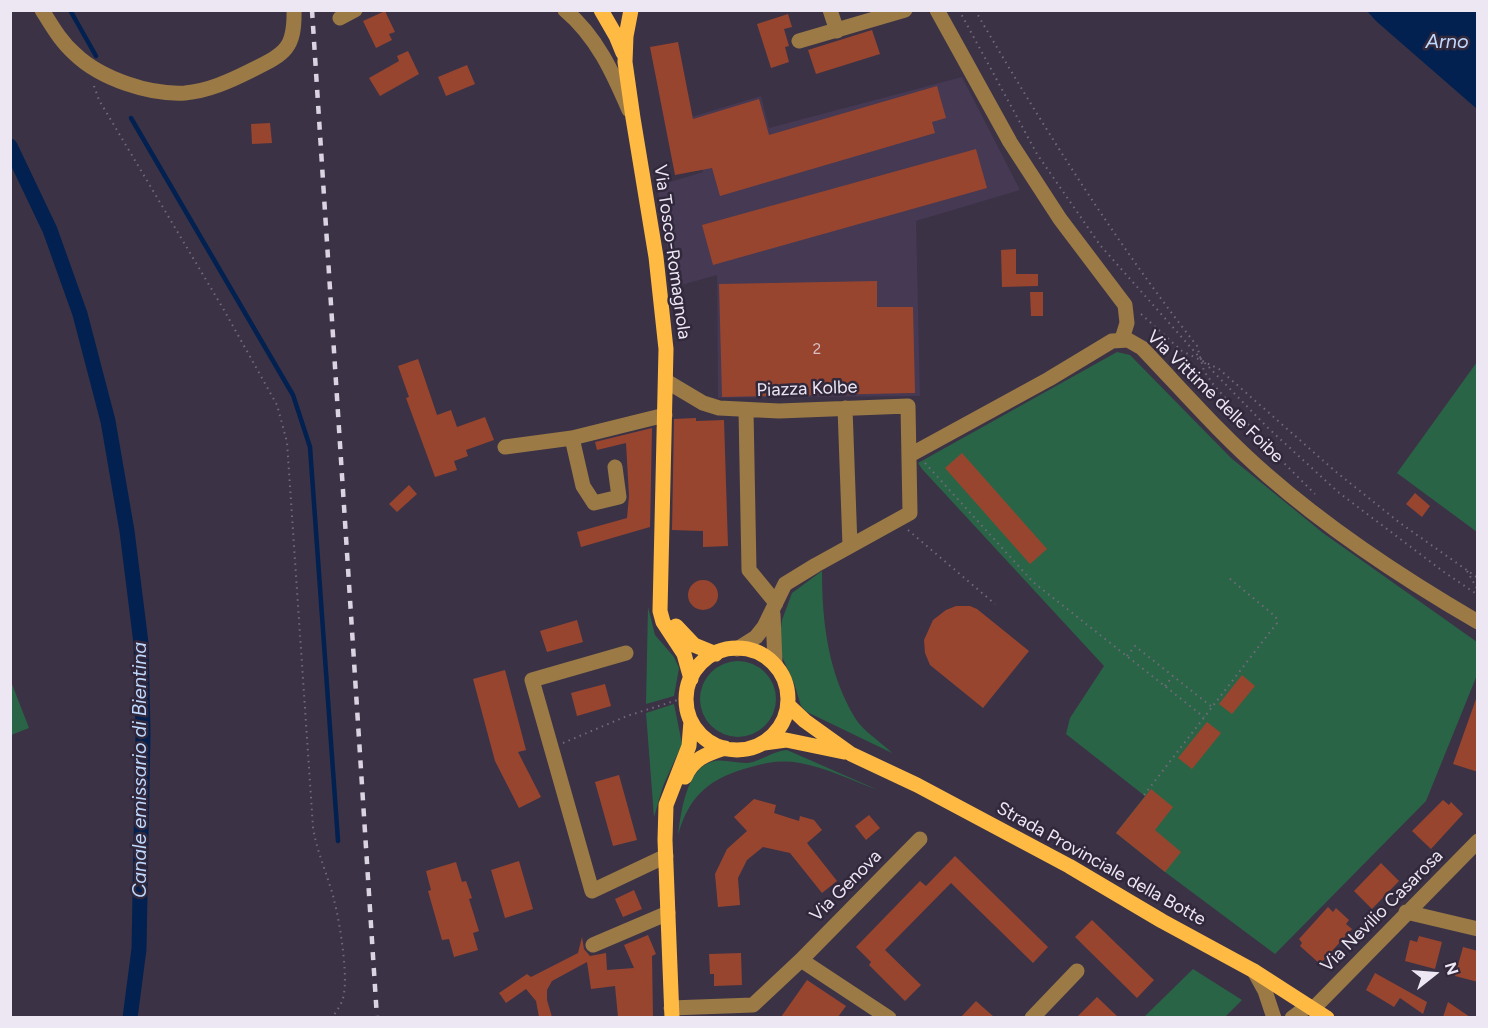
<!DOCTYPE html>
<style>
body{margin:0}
#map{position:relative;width:1488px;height:1028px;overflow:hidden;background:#3b3246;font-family:Figtree,sans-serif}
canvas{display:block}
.frame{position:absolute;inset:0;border:12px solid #ede7f4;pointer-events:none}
.north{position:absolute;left:1404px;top:944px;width:60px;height:60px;-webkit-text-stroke:4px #31283c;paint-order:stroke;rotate:73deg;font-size:16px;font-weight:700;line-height:24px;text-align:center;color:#ede7f4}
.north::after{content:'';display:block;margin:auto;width:21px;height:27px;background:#ede7f4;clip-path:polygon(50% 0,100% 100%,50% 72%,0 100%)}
</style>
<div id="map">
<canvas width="1488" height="1028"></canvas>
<div class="frame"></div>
<div class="north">N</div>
</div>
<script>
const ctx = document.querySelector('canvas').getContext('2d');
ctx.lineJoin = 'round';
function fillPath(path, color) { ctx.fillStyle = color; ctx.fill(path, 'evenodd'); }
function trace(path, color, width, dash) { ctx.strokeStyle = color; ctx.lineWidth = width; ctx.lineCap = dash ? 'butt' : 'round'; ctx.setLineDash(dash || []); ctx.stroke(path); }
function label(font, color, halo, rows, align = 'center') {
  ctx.font = font + ' Figtree,sans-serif'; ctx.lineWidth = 5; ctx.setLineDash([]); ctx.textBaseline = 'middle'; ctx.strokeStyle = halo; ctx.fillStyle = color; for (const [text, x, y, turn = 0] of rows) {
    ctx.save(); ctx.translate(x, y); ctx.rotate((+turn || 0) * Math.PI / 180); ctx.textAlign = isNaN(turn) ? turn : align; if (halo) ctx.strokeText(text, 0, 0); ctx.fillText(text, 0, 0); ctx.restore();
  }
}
fillPath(new Path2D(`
 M962,77L1020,190L916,221L920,396L718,398L717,275L674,287L657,186L703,172L691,117L761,96L769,128Z`), '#453953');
fillPath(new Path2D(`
 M1117,352L1130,355L1231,458L1323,533L1477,642V675L1426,801L1275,954L1165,872L1116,833L1145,796L1066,734L1070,718L1104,666L922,469L918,463Z
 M1477,362V532L1397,473Z
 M822,571C822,622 828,673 855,718C863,731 881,742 892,753L807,712L801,706L794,683L778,648L782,620L792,593Z
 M648,607L655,635L674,657L679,668L674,696L646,704Z
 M700 699a38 38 0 1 1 76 0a38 38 0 1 1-76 0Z
 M10,679L29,728L11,735H10Z
 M674,704L682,744L663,786L654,817L646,713Z
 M787,750L878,790C853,781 827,768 800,763C783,760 767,762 751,767C711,778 690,793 678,835C681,813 686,770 711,762C722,758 736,764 748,763C761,761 773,751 787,750Z
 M1193,969L1242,1000L1225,1017H1144Z`), '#2a6446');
fillPath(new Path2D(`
 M1367,11H1477V109L1376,21Z`), '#022150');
trace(new Path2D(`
 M70,10L96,56
 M131,118L293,395L310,447L338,841`), '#022150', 4.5);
trace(new Path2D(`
 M10,146L50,230L80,314L108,421L127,531L141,643L143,733L139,949L130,1018`), '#022150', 15);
fillPath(new Path2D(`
 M385,11L395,32L389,34L392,40L376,48L363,21Z
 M788,14L792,27L784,29L789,46L785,47L789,62L771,68L757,24Z
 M872,30L880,54L816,74L808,50Z
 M678,42L693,119L759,99L769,135L937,86L946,118L932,122L935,133L720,196L712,168L675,175L650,47Z
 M408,51L419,74L380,96L369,78L399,61L397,56Z
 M467,65L475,84L446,96L438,77Z
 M270,123L272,143L252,144L251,124Z
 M976,149L987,188L713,265L702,225Z
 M1016,249V274H1038V286L1002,287L1001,250Z
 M877,281V307H913L915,393L722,397L719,284Z
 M1030,292H1043V316H1031Z
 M418,359L437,415L451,410L457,427L485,417L494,440L466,450L468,456L454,461L457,470L435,477L406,398L409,397L398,366Z
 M696,418V421L724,420L728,546L703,547V531L672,530L674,419Z
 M652,428L650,527L581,547L577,532L627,518L629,496L626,443L597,450L595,442Z
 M962,453L1047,549L1030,564L945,468Z
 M409,485L417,494L397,512L389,504Z
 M1415,493L1430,506L1422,517L1406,504Z
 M688 595a15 15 0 1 1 30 0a15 15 0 1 1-30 0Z
 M956,606H970L977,609L1029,651L983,708L930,665L925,653L924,640L933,620L946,610Z
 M577,620L583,642L547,652L540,631Z
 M505,670L526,750L518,752L541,797L519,808L495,761L473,679Z
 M1242,675L1255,686L1232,714L1219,704Z
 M605,684L611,706L577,716L571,693Z
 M1476,699H1478V772L1453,764Z
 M1207,722L1221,733L1192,769L1178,758Z
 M619,775L637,840L613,846L595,782Z
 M1151,789L1173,807L1155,830L1181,852L1165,872L1116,833Z
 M754,799L776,805L774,813L799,821L800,816L814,820L822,830L807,843L837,881L822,893L790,853L763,847L747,860L738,878L740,905L718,907L715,874L727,849L747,831L734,817Z
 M1443,800L1449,805L1451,802L1463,814L1431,849L1412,831Z
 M869,815L880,828L866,840L855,826Z
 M955,856L1048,947L1033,963L951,883L885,950L921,985L905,1001L869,965L871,962L856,947L920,881L926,886Z
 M519,861L533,909L505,918L491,870Z
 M456,862L462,882L466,881L472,898L469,899L479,931L473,933L478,950L454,957L449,939L442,940L428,891L431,890L426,871Z
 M1381,863L1399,881L1372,909L1354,891Z
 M634,890L642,909L623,917L615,899Z
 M1328,907L1333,912L1336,908L1349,920L1346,924L1352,929L1320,964L1300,946L1302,943L1299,939Z
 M1092,920L1154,980L1137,998L1075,937Z
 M648,935L656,954L652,956L653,1017H618L615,986L591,989L587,962L552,981L547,990V1000L552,1017H539L536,1001L526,989L506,1003L499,993L527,974L531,977L578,953L582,937L584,949L590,956L606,953L607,970L634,968L624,945Z
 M1419,936L1442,942L1435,969L1405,961L1410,940L1417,942Z
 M1463,947L1478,951V982L1455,976Z
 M741,953L742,985L714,986V974H710L709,954Z
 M1375,973L1427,1002L1423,1014L1400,998L1394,1007L1366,990Z
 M807,980L846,1006L838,1017H781Z
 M1097,997L1118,1017H1077Z
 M976,1001L994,1017H961Z
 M1448,1002L1470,1017H1443Z`), '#98452f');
trace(new Path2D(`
 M959,10L1037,154L1100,245L1201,359L1267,427L1338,492L1444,572L1478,595
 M975,10C1043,127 1114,240 1197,346L1204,371L1213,384L1269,448L1315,494
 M94,86L99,100L224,310L277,405L287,442L313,827C316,848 324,866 330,886C338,908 348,970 344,993C343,1003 337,1010 332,1018
 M1141,314L1182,351L1219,369L1335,471L1400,523L1478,578
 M925,463L1033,582L1204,717
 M908,530L995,604
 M1467,571L1478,590
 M1127,656L1135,646L1212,707
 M1165,686L1173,676
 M563,743L627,716L687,697
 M1144,795L1277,623L1276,617L1229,578`), '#726a7c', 2, [1.5, 4.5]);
trace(new Path2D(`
 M42,10C52,26 61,42 75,54C101,79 150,95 185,93C208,91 230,81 250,71C284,54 295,50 294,10
 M565,10C597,37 613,73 629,110
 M830,10L837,31
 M937,10L1010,142L1060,219L1125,305L1127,323L1122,339
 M340,18L355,10
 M799,41L905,10
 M666,381L703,403L719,408L779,411L908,406L910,513L816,565L785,584L764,627L756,637L737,649
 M845,408L850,546
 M746,410L749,570L776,603
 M505,447L572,438
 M910,455L1049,379L1112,341L1128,340L1142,348C1183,391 1222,436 1267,475C1331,531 1404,579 1478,622
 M615,467L619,497L594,503L583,486L572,438L665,415
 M773,614L775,663
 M626,653L532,680L592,891L666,856
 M1406,912L1478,929
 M593,945L668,913
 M801,960L889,1018
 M1254,971L1265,991L1274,1018
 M671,1008L753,1005L801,960L920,839
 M1313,1009L1478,841
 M1032,1018L1077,971
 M1292,1018L1308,1006`), '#9b7a46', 15);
trace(new Path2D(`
 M601,10L616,36L623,53
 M631,10L626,36L625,62L633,118L656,257L666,349L660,611L663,622L684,654L691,679
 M676,626L694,645L716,654
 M686 699a51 51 0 1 1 102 0a51 51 0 1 1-102 0Z
 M788,705L805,721L851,754L917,785L1069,866L1162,921L1254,971L1327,1018
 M764,743L786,740L844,752
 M685,777C693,758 707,754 725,748
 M672,1018L665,840L666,805L689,746L691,721`), '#ffba43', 15);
trace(new Path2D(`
 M312,10L377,1018`), '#dad3e1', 4.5, [8, 8]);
label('15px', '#d8bec3', null, [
 ["2",817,350]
]);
label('18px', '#ede7f4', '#31283c', [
 ["Via Tosco-Romagnola",672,252,82],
 ["Piazza Kolbe",807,389,-2],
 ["Via Vittime delle Foibe",1215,397,44],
 ["Strada Provinciale della Botte",1101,864,29],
 ["Via Genova",846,886,-45],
 ["Via Nevilio Casarosa",1382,911,-45]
]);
label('italic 20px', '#bfd8fe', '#31283c', [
 ["Arno",1447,42],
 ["Canale emissario di Bientina",140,770,-90]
]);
</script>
